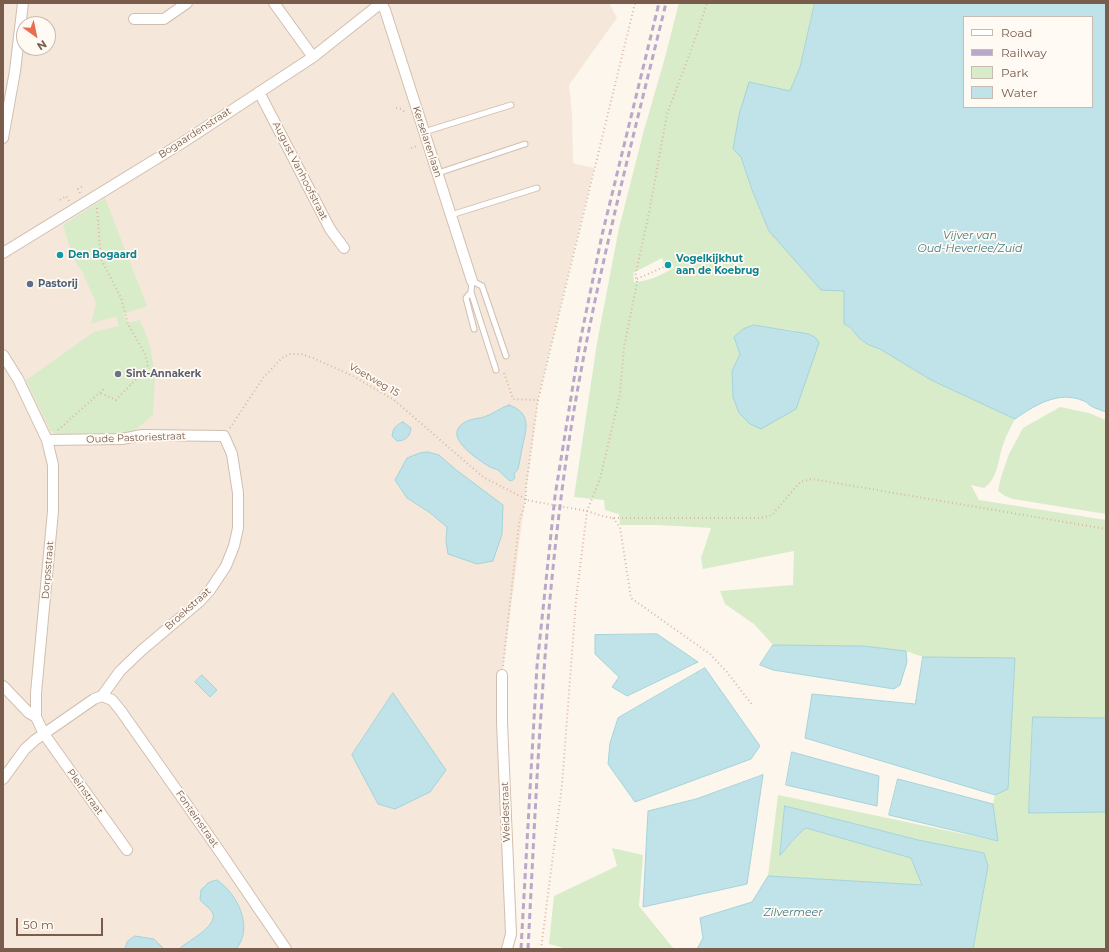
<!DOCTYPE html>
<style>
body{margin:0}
#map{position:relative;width:1109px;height:952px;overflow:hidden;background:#fdf6ec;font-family:Montserrat,sans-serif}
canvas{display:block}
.frame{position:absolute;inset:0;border:4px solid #7a5c4d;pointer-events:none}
.legend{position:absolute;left:963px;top:16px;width:130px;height:92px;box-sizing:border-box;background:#fffaf3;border:1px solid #cabbb1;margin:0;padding:5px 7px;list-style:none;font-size:12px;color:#7a5c4d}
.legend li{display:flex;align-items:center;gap:8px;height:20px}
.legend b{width:20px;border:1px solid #cabbb1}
.north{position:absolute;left:16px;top:16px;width:40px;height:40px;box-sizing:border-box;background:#fffaf3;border:1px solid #cabbb1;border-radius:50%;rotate:147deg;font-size:11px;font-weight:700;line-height:16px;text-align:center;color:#7a5c4d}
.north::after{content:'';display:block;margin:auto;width:14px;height:18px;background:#e76f51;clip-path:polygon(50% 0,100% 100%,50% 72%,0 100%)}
.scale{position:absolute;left:16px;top:918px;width:87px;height:18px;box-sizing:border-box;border:2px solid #7a5c4d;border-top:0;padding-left:5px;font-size:12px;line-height:14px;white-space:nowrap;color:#7a5c4d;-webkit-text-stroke:3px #fffaf3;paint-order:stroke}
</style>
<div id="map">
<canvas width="1109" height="952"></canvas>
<div class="frame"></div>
<ul class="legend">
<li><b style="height:5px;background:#fff"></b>Road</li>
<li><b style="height:5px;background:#b9a8c9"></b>Railway</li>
<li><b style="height:11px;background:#d8ecc9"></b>Park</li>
<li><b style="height:11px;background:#bfe3e8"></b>Water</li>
</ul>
<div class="north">N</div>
<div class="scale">50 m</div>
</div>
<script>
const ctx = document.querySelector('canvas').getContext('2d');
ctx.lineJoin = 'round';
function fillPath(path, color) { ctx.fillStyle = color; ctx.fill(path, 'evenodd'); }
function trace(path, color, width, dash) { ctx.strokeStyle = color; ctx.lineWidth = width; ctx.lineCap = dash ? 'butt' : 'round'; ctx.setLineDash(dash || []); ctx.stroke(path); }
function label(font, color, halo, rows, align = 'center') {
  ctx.font = font + ' Montserrat,sans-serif'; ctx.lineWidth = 3.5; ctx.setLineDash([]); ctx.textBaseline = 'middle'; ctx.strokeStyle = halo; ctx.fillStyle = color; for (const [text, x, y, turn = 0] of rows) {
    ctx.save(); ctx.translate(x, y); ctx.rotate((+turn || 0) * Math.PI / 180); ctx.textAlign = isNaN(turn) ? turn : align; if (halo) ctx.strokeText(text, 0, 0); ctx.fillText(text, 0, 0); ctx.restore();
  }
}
fillPath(new Path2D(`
 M3,3H609L617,18L569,85L572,114L573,163L594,168L538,400L502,675L503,868L511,934L510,949H3ZM24,24H48V48H24Z`), '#f5e8da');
fillPath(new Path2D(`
 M679,3H815L800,67L790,91L733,149L741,157L752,190L769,231L844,291V324L850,327L860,339L869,345L880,349L931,380L1015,419C1011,426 1007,434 1004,442C998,457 999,478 984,488L971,485L979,500L1106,520V718L1033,717L1029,813L1106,812V949H973L987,866L984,853L918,840L785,806L791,844L801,831L806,828L911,858L923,885L768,876L778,795L997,841L993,804L995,795L1008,789L1015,659L923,657L906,651L863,646L773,645L754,624L725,604L720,591L793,585L794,551L703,569L701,558L711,528L658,525H620L619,514L605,510L604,500L574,497L597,343L619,228L644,130L664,61ZM662,258L664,263L668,260L674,267C663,275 647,282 634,282L633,273ZM754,325L796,331L733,397L732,371L740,354L735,337Z
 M105,198L147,306L123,314L127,323L140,320L150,345L155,376L153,415L127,437H58L50,430L26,380L94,332L119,326L116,316L91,324L96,303L83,273L73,258L63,225Z
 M1060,407L1089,413L1106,420V514L1013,499L1005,496L998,491L1001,477L1009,454L1023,428Z
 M612,848L643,855L639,906L674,949H567L549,944L554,896L617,866Z`), '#d8ecc9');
const water = new Path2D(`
 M815,3H1106V412C1101,410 1096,409 1091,406C1089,405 1087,402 1084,401C1059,390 1035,405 1015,419L931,380L880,349L869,345L860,339L850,327L844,324V291L821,290L769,231L752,190L741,157L733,149L739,115L749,82L790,91L800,67ZM964,17H1092V107H964Z
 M754,325L809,334L816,338L819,343L796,409L761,429L750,424L739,413L733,397L732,371L740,354L734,337L743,329Z
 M509,405C531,413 527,427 523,444C521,453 520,461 518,469L514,474L515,478L513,480L510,481C506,478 502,473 498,470C496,469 492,468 490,467C479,460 445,439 461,425C467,419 477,419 484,417C493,414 500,408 509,405Z
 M403,422L411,428C410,437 405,441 397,441L392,436C393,428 396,425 403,422Z
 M428,452L439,455L455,469L503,505L502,534L493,561L477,564L448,554L446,541L447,527L429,512L407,498L395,480L407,458L420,453Z
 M657,634L698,662L627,696L612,687L619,677L595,654V635Z
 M773,645L863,646L906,651L907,662L900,685L894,689L773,670L760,665Z
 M923,657L1015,658L1008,789L995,795L805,738L812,694L915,704Z
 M705,668L760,746L751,759L635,802L608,764L610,743L618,718Z
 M202,675L217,690L210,697L195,682Z
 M393,693L446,770L430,792L395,809L378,804L352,755Z
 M1033,717L1106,718V812L1029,813Z
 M792,752L879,776L877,806L786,785Z
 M763,775L747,884L643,907L648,811L696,799Z
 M898,779L993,804L998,841L889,815Z
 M785,806L918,840L984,853L988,866L973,949H697L703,938L700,918L752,902L768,876L922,885L911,858L806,828C798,833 788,847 780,855Z
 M217,880C238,894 254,928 236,949H179C186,942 217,927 213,914C211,908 204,905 200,900L201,890L208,883Z
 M135,936L154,939L164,949H125L127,942Z`);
fillPath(water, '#bfe3e8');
trace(water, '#a5d3da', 1);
const lane = new Path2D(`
 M424,132L511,105
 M438,173L525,144
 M451,215L537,188
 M471,292L466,298L474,329
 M496,370L471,292L472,281L482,286L506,356`);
const street = new Path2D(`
 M274,3L313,57
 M381,3L385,10L472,281
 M134,19H164L187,3
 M259,92L330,229L344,248
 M3,138L15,71L23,3
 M3,253L182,143L313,57L381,3
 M3,355L18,379L47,440L53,465V511L36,693V717L44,734L127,850
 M502,675V722L511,934L507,949
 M3,686L29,713L36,717
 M102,696L112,700L121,711L218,849L286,949
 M3,779L25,749L35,740L94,699L102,696L120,671L142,650L199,602L210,590L226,566L234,546L238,528V493L232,454L224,436L142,435L122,439L47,440`);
trace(lane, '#d1beb0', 7);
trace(street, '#d1beb0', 12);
trace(new Path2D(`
 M396,108L401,109L406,113
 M411,148L417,146
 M80,193L78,189L83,186
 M60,200L66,196L69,201
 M97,208L101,259L121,298L128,324L145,354L148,365L139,374L140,375L116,400L100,393
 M637,279L666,266
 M504,373L513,399L538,400
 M3,427L5,426
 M230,428L263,378L282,358L289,354H301L313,358L353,376L394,400L483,477L522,497L526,500L587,511L602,516L613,518H761L772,515L800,482L812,479L1106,529
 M58,430L105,388
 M613,518L620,527L631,598L710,654L726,671L753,706
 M503,666L519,523L526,500V486L538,400L635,3
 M541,949L562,785L576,600L587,511L600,479L620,394L624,347L637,283V279L635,277L649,213L667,114L696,37L707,3`), '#d9b8a5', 2, [1, 3]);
trace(lane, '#fff', 5);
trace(street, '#fff', 10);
trace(new Path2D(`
 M521,949L537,666L555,496L580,342L602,235L659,3
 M528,949C536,798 542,647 561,498C582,330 626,167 666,3`), '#b9a8c9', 3, [6, 4]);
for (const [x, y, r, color] of [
 [60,255,4,"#0f9aa8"],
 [668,265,4,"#0f9aa8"],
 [30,284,4,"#5c6f8a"],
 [118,374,4,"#6b7280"]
]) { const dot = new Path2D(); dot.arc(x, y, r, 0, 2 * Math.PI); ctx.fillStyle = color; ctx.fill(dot); trace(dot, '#fffaf3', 1.5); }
label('10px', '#7a5c4d', '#fffaf3', [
 ["Bogaardenstraat",195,133,-33],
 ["Kerselarenlaan",427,142,72],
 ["August Vanhoofstraat",300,171,63],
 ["Voetweg 15",374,380,30],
 ["Oude Pastoriestraat",136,438,-2],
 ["Dorpsstraat",48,570,-85],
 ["Broekstraat",188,609,-42],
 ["Pleinstraat",85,792,54],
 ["Weidestraat",506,812,-92],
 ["Fonteinstraat",197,819,55]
]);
label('bold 10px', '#0d838f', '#fffaf3', [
 ["Den Bogaard",68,255],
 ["Vogelkijkhut",676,259],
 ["aan de Koebrug",676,271]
], 'left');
label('bold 10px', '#4e5e75', '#fffaf3', [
 ["Pastorij",38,284]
], 'left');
label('bold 10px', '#5b616d', '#fffaf3', [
 ["Sint-Annakerk",126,374]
], 'left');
label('italic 11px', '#437c86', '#fffaf3', [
 ["Vijver van",970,236],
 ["Oud-Heverlee/Zuid",970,249],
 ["Zilvermeer",793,913]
]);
</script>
